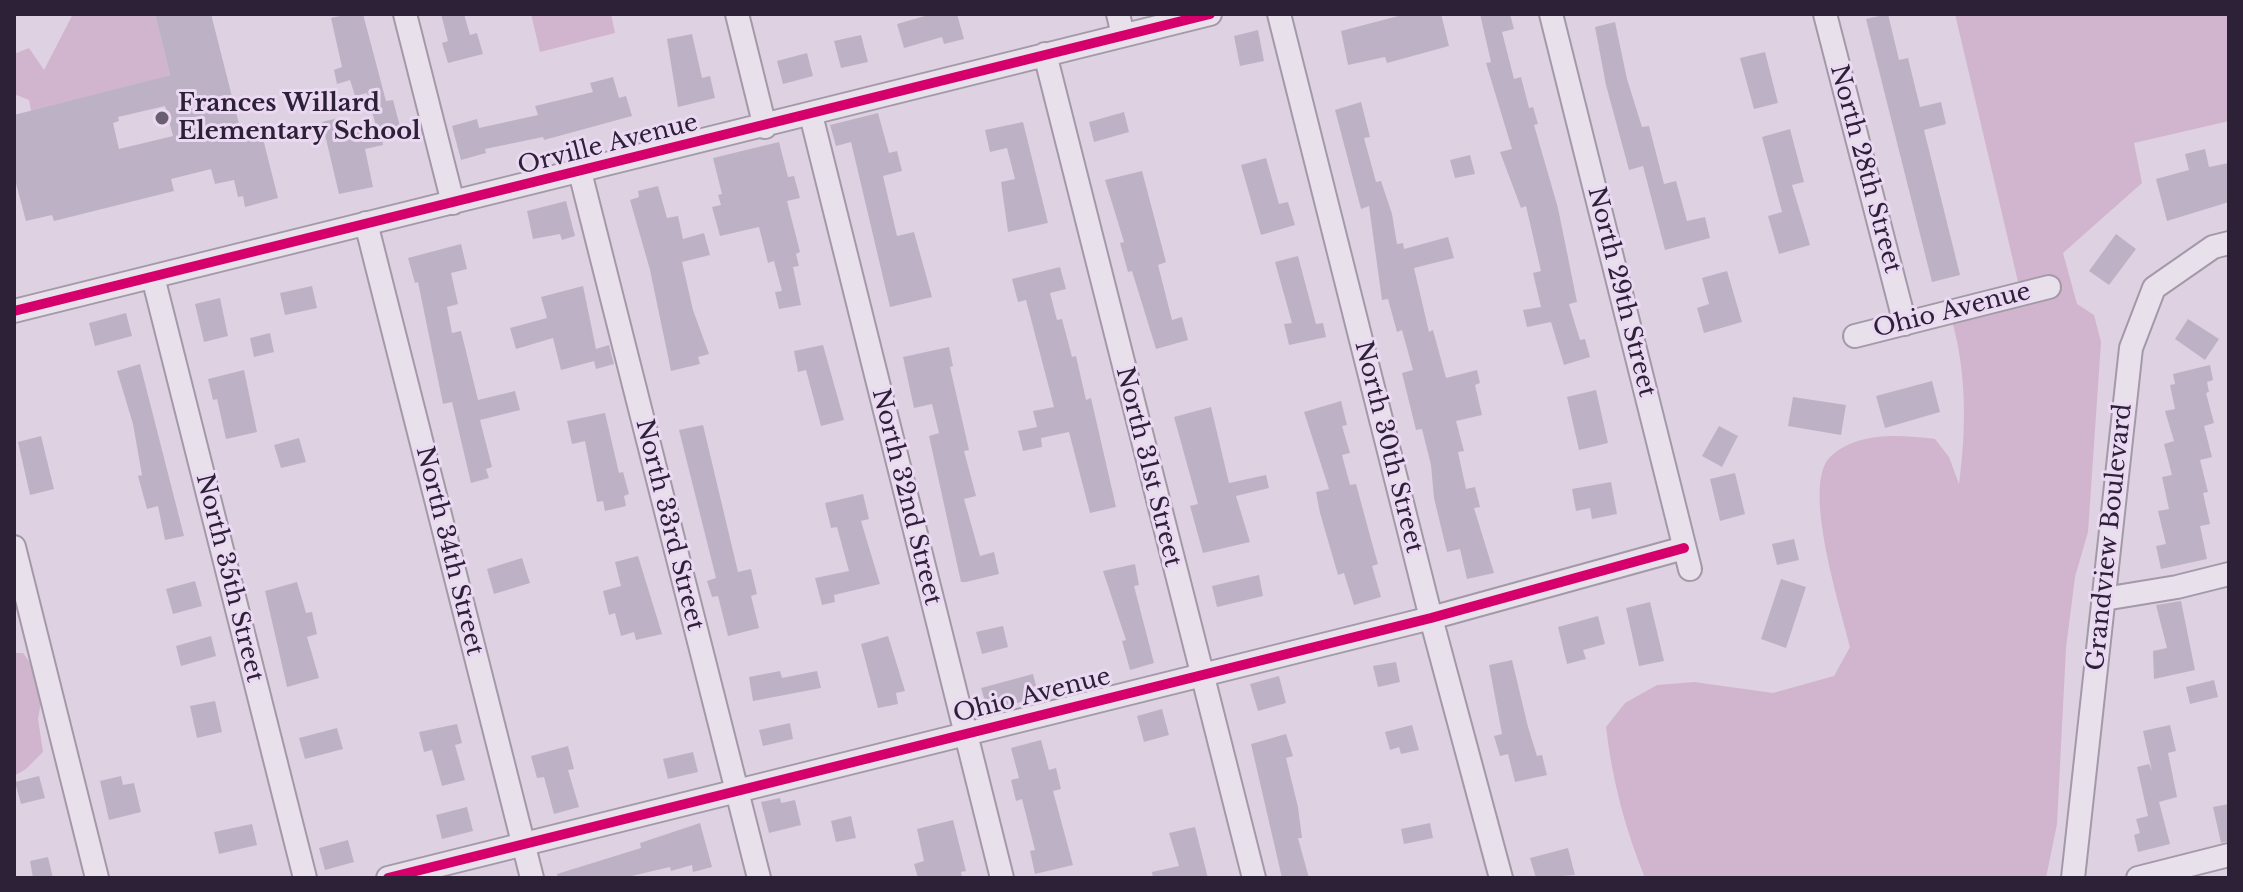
<!DOCTYPE html>
<style>
body{margin:0}
#map{position:relative;width:2243px;height:892px;overflow:hidden;background:#ded1e2;font-family:"Libre Baskerville",serif}
canvas{display:block}
.frame{position:absolute;inset:0;border:16px solid #2c2136;pointer-events:none}
</style>
<div id="map">
<canvas width="2243" height="892"></canvas>
<div class="frame"></div>
</div>
<script>
const ctx = document.querySelector('canvas').getContext('2d');
ctx.lineJoin = 'round';
function fillPath(path, color) { ctx.fillStyle = color; ctx.fill(path, 'evenodd'); }
function trace(path, color, width, dash) { ctx.strokeStyle = color; ctx.lineWidth = width; ctx.lineCap = dash ? 'butt' : 'round'; ctx.setLineDash(dash || []); ctx.stroke(path); }
function label(font, color, halo, rows, align = 'center') {
  ctx.font = font + ' "Libre Baskerville",serif'; ctx.lineWidth = 6; ctx.setLineDash([]); ctx.textBaseline = 'middle'; ctx.strokeStyle = halo; ctx.fillStyle = color; for (const [text, x, y, turn = 0] of rows) {
    ctx.save(); ctx.translate(x, y); ctx.rotate((+turn || 0) * Math.PI / 180); ctx.textAlign = isNaN(turn) ? turn : align; if (halo) ctx.strokeText(text, 0, 0); ctx.fillText(text, 0, 0); ctx.restore();
  }
}
fillPath(new Path2D(`
 M73,14H155L170,75L31,111L29,100L14,94V54L29,48L44,70Z
 M531,14H611L615,33L540,52Z
 M1955,14H2229V121L2134,143L2142,183L2063,253L2077,304L2094,315L2101,342L2088,532L2075,577L2066,648L2057,824L2046,878H1645C1625,829 1612,779 1606,727L1625,703L1657,685L1694,682L1773,693L1834,676L1850,647C1841,609 1801,486 1830,457C1858,431 1901,435 1935,439L1949,457L1959,484C1967,425 1967,362 1947,305L2019,286Z
 M14,653H23L38,674L41,702L38,719L43,752L26,769L14,776Z`), '#d1b5cf');
fillPath(new Path2D(`
 M155,14H211L240,128L259,123L278,198L245,207L243,196L238,197L234,180L215,184L211,169L171,179L174,191L54,221L52,215L26,221L14,176V115L170,75ZM165,106L173,136L119,149L113,123L119,121L118,117Z
 M349,14H363L386,101L393,100L402,134L382,139L383,145L365,149L373,187L339,194L322,122L338,118L342,134L376,126L367,93L355,96L350,80L337,84L334,70L342,67L331,18Z
 M441,14H464L470,35L477,33L483,54L448,63L442,43L448,41Z
 M932,14H957L964,39L944,44L942,37L904,48L897,24Z
 M1406,14H1441L1449,46L1387,63L1385,57L1348,65L1341,31Z
 M1480,14H1510L1514,29L1502,32L1514,79L1521,77L1529,108L1533,107L1538,124L1534,125L1558,208L1577,302L1569,304L1580,340L1585,339L1590,357L1564,365L1551,322L1527,327L1523,310L1541,307L1533,273L1541,271L1526,206L1521,208L1500,152L1512,149L1486,63L1491,62Z
 M1888,14L1899,60L1908,58L1920,107L1941,102L1946,124L1924,130L1960,275L1932,282L1866,19Z
 M1615,22L1627,79L1642,127L1649,126L1664,184L1676,181L1687,221L1705,217L1710,238L1665,250L1643,166L1629,170L1606,85L1595,27Z
 M1258,30L1264,61L1240,66L1234,36Z
 M692,34L702,78L710,76L715,98L678,107L667,39Z
 M861,35L868,62L841,68L834,41Z
 M1765,52L1778,103L1754,109L1740,58Z
 M807,53L813,76L783,84L777,61Z
 M613,77L619,98L626,96L632,116L544,140L543,137L485,149L486,153L461,160L452,126L477,119L479,128L538,115L535,106L593,92L590,83Z
 M1361,102L1370,137L1364,138L1376,182L1381,181L1392,214L1397,244L1403,243L1404,249L1448,237L1454,258L1414,268L1429,332L1433,330L1446,378L1477,370L1480,383L1475,385L1482,415L1456,421L1464,451L1458,452L1466,489L1475,487L1480,507L1474,508L1494,573L1467,579L1460,549L1447,552L1434,498L1431,465L1422,429L1416,430L1402,373L1413,370L1402,330L1397,332L1388,299L1382,300L1369,206L1361,209L1335,110Z
 M1124,112L1129,132L1094,142L1089,122Z
 M878,113L889,153L897,151L902,171L883,176L897,236L914,232L932,297L890,307L851,142L836,146L830,125Z
 M1023,122L1048,223L1008,232L1001,182L1015,179L1007,148L990,152L985,130Z
 M1790,129L1804,182L1792,185L1810,245L1779,254L1768,216L1782,212L1762,137Z
 M779,142L788,177L794,176L800,198L787,201L800,252L796,254L799,266L793,267L801,305L779,309L775,292L782,291L774,261L768,263L759,227L720,236L712,207L721,205L718,195L722,194L713,158Z
 M2205,149L2209,167L2229,163V202L2167,221L2156,179L2189,170L2185,154Z
 M1470,155L1475,174L1455,178L1450,160Z
 M1266,158L1279,204L1288,202L1295,225L1261,235L1241,165Z
 M1142,171L1166,262L1158,265L1172,320L1182,317L1188,340L1156,349L1132,271L1128,272L1120,243L1124,242L1105,180Z
 M658,186L667,218L678,216L683,239L704,233L710,255L682,262L693,310L709,354L698,357L700,364L671,371L650,270L630,200L639,197L638,191Z
 M566,201L575,236L562,240L560,234L533,239L527,211Z
 M2116,234L2136,249L2109,285L2089,271Z
 M461,244L467,269L451,273L458,304L447,307L452,333L461,331L478,400L515,391L520,410L480,420L492,467L486,469L489,478L471,483L452,402L443,404L418,282L415,283L408,258Z
 M1298,256L1316,324L1323,323L1326,337L1289,345L1284,324L1292,323L1275,262Z
 M1060,267L1066,289L1050,293L1057,320L1062,319L1072,357L1076,356L1086,400L1091,398L1116,507L1090,513L1069,432L1041,438L1042,447L1023,451L1018,431L1037,427L1033,411L1054,407L1026,300L1018,302L1012,279Z
 M1727,271L1742,322L1704,333L1697,308L1709,304L1702,278Z
 M312,286L317,308L285,315L280,293Z
 M583,286L596,349L609,345L614,364L596,369L594,361L561,370L553,338L516,349L510,328L547,318L541,297Z
 M220,298L228,336L204,342L195,304Z
 M126,313L132,336L95,346L89,323Z
 M2188,319L2219,339L2205,360L2175,339Z
 M270,333L274,352L254,357L250,338Z
 M823,345L844,420L821,426L806,370L798,372L794,351Z
 M949,347L953,366L950,367L969,450L964,451L976,496L964,499L980,556L994,552L999,574L966,582H961L929,436L939,433L932,404L914,408L903,357Z
 M140,364L184,536L165,540L158,506L147,509L138,476L142,475L133,424L117,371Z
 M2210,365L2213,380L2207,382L2209,392L2206,393L2214,423L2204,426L2212,457L2200,460L2208,492L2203,493L2210,524L2200,526L2207,559L2161,569L2156,546L2166,544L2158,511L2169,509L2162,477L2172,475L2164,444L2174,441L2165,411L2175,409L2170,385L2175,384L2173,374Z
 M244,370L257,432L226,439L217,399L213,400L208,379Z
 M1932,381L1940,412L1885,428L1876,396Z
 M1596,390L1608,443L1579,450L1567,397Z
 M1793,397L1846,405L1841,435L1788,426Z
 M1341,401L1347,425L1342,426L1350,453L1342,455L1350,485L1356,484L1372,543L1378,564L1372,566L1381,597L1354,605L1344,573L1338,575L1320,513L1316,492L1329,489L1304,412Z
 M1211,407L1229,483L1266,475L1269,488L1236,496L1250,542L1203,553L1190,506L1198,504L1174,417Z
 M605,413L619,473L623,472L629,494L624,496L626,506L605,511L603,501L597,502L585,441L572,444L567,421Z
 M703,425L738,572L751,569L757,594L751,596L759,628L728,636L718,596L712,597L707,581L716,578L679,430Z
 M1719,426L1738,436L1722,467L1702,456Z
 M41,436L54,489L30,495L18,442Z
 M299,438L306,462L281,468L274,445Z
 M1735,473L1745,514L1720,521L1710,479Z
 M1611,482L1617,514L1592,519L1590,508L1576,511L1572,489Z
 M863,494L869,519L861,521L880,584L834,595L835,602L822,605L815,578L849,571L837,527L831,528L825,503Z
 M1794,539L1799,560L1777,565L1772,544Z
 M638,556L662,634L636,640L634,632L621,636L615,613L609,615L603,591L621,586L615,562Z
 M522,558L530,583L494,594L487,569Z
 M1135,564L1139,585L1134,586L1154,663L1130,670L1122,641L1126,640L1103,571Z
 M1259,575L1263,596L1217,607L1212,586Z
 M1781,579L1806,587L1786,648L1761,639Z
 M195,581L202,606L173,614L166,589Z
 M297,582L306,613L312,612L317,634L307,637L319,678L287,687L265,591Z
 M2181,601L2195,670L2154,679L2153,651L2167,648L2156,605Z
 M1650,602L1664,661L1639,666L1626,608Z
 M1598,616L1605,644L1583,650L1586,659L1567,664L1558,627Z
 M1003,626L1008,647L982,654L976,632Z
 M211,636L216,656L181,666L176,646Z
 M888,636L905,691L896,693L898,704L878,708L861,644Z
 M1512,660L1528,727L1537,756L1542,755L1547,775L1515,782L1508,754L1500,756L1494,736L1502,734L1489,665Z
 M1396,662L1400,682L1378,687L1373,666Z
 M780,671L782,678L817,671L821,688L753,701L749,677Z
 M1033,674L1039,697L988,711L981,688Z
 M1279,676L1286,703L1258,711L1250,684Z
 M2214,680L2218,697L2190,704L2186,687Z
 M215,701L222,732L197,738L190,706Z
 M1162,709L1169,735L1144,742L1137,716Z
 M790,723L793,739L763,746L759,730Z
 M457,724L462,743L455,745L465,780L442,786L432,750L424,752L419,732Z
 M1412,725L1419,750L1401,754L1399,747L1390,750L1385,732Z
 M2170,725L2176,751L2168,753L2177,797L2159,802L2170,844L2138,852L2134,835L2140,833L2136,819L2148,816L2137,767L2149,764L2152,771L2143,731Z
 M337,728L343,749L305,759L299,738Z
 M1286,734L1293,756L1286,758L1298,807L1302,838H1298L1309,878H1282L1251,744Z
 M1041,740L1049,770L1056,768L1061,789L1053,791L1073,865L1035,874L1030,851L1035,850L1022,799L1016,801L1011,780L1019,778L1011,748Z
 M568,746L574,769L568,770L579,807L554,814L544,777L537,778L531,756Z
 M693,752L698,772L668,779L663,759Z
 M39,776L45,798L21,804L15,782Z
 M121,776L123,785L134,783L141,812L109,820L100,781Z
 M780,798L781,803L795,800L801,825L769,833L761,802Z
 M2229,804V841L2221,843L2213,807Z
 M467,807L473,831L442,839L436,815Z
 M851,816L856,838L836,842L831,821Z
 M953,820L966,871L961,872L962,878H918L914,864L924,861L917,829Z
 M700,823L712,867L693,872L692,865L671,871L670,867L623,878H558L557,874L641,848L640,843Z
 M1430,823L1433,838L1404,844L1401,829Z
 M252,824L257,845L219,854L214,832Z
 M1195,827L1208,878H1153L1152,872L1179,866L1169,833Z
 M348,840L354,862L325,870L319,848Z
 M1568,848L1575,875L1536,878L1530,858Z
 M48,857L53,878H33L30,861Z`), '#bdb2c5');
const minor = new Path2D(`
 M405,14L453,203
 M737,14L765,127
 M1118,14L1123,35
 M1279,14L1431,618L1501,878
 M1551,14L1690,569
 M1825,14L1905,324
 M1045,54L1254,878
 M811,115L1002,878
 M580,172L759,878
 M366,223L532,878
 M153,277L305,878
 M14,311L1210,14
 M1855,336L2049,287
 M14,547L97,878
 M2104,599L2177,587L2229,574
 M388,878L1431,618L1684,548
 M2073,878L2131,348L2154,288L2213,247L2229,243
 M2138,878L2229,855`);
trace(minor, '#a399a8', 26);
trace(minor, '#e8e0eb', 22);
trace(new Path2D(`
 M14,311L1210,14
 M388,878L1431,618L1684,548`), '#d6006c', 10);
for (const [x, y, r, color] of [
 [162,118,8,"#6a5f72"]
]) { const dot = new Path2D(); dot.arc(x, y, r, 0, 2 * Math.PI); ctx.fillStyle = color; ctx.fill(dot); trace(dot, '#ebd8f2', 3); }
label('bold 24px', '#2c2136', '#ebd8f2', [
 ["Frances Willard",178,104],
 ["Elementary School",178,132]
], 'left');
label('24px', '#2c2136', '#ebd8f2', [
 ["Orville Avenue",608,145,-14],
 ["North 28th Street",1865,169,75],
 ["North 29th Street",1621,292,76],
 ["Ohio Avenue",1952,311,-14],
 ["North 30th Street",1388,447,76],
 ["North 31st Street",1148,467,76],
 ["North 32nd Street",906,497,76],
 ["North 33rd Street",669,525,76],
 ["Grandview Boulevard",2110,537,-84],
 ["North 34th Street",449,551,76],
 ["North 35th Street",229,578,76],
 ["Ohio Avenue",1032,696,-14]
]);
</script>
